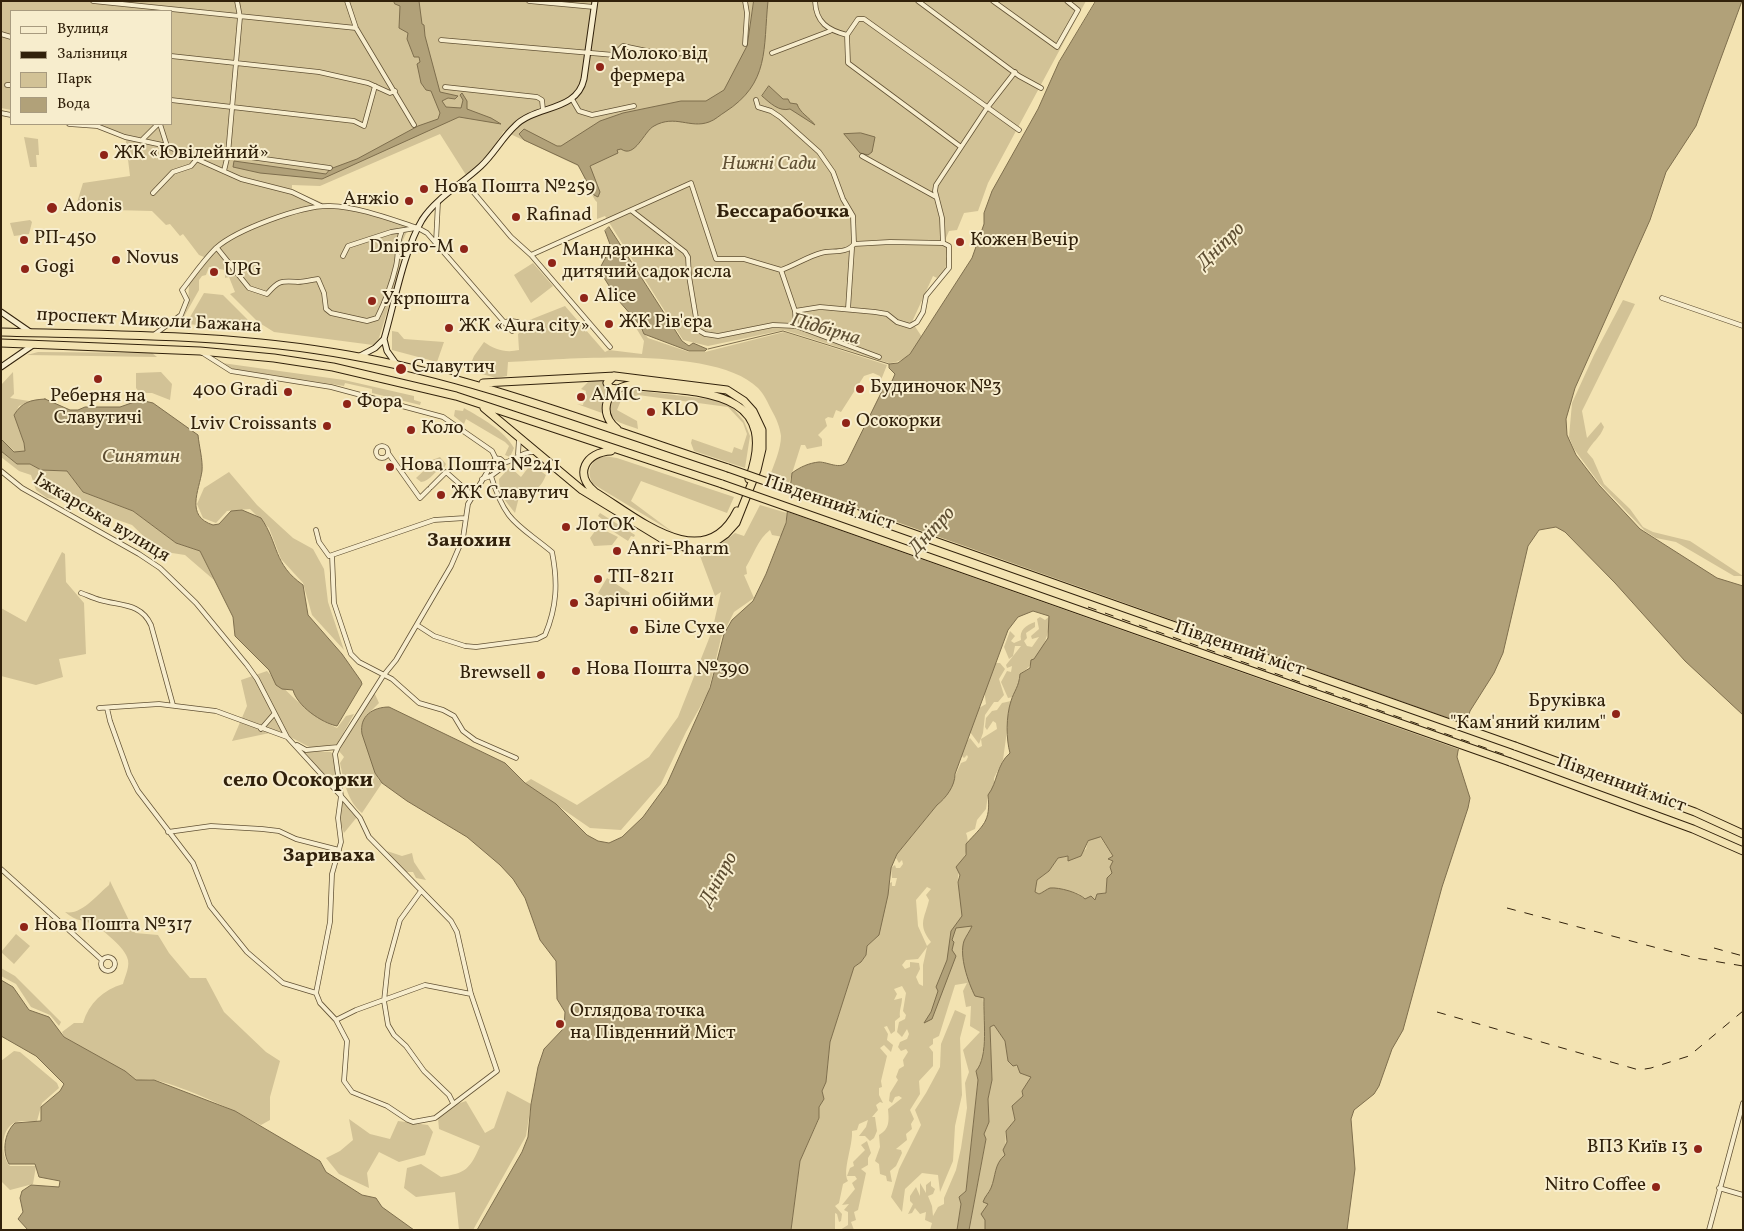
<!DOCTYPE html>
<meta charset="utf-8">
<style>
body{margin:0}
#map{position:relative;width:1744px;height:1231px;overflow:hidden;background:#f3e3b2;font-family:Vollkorn,serif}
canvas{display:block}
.frame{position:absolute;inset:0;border:2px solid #31210b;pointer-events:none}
.legend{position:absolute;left:10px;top:10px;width:162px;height:115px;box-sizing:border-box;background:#f7edcd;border:1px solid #a89b7f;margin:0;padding:6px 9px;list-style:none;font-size:15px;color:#31210b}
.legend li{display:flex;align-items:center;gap:10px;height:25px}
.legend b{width:25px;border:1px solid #a89b7f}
</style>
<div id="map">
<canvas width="1744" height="1231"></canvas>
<div class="frame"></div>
<ul class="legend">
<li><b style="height:6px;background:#f7edcd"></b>Вулиця</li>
<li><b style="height:6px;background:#31210b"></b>Залізниця</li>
<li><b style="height:14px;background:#d2c296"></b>Парк</li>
<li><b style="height:14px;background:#b1a179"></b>Вода</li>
</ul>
</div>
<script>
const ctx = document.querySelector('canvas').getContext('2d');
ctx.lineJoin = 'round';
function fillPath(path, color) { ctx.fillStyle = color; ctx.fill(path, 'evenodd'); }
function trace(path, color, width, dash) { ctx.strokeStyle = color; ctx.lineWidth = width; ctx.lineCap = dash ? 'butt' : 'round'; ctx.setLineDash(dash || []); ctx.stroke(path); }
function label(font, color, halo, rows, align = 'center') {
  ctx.font = font + ' Vollkorn,serif'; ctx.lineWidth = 4; ctx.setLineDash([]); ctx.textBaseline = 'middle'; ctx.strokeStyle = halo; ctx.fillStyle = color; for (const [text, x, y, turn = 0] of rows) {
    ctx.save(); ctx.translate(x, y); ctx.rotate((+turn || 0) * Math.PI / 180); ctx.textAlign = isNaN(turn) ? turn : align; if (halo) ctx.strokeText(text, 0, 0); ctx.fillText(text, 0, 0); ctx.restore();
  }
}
fillPath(new Path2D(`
 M1,1H1086L988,183L978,211L964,213L957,230L949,231L943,245L948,246L946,257L948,259L945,269L937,278L933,276L912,322L922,337C913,350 907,362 889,363L784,330L708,346L683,340L605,216L597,219V202C593,200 584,174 578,166L504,131L490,152L466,175L440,134L320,186L292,185V190L323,203L352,206L411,223L403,240L401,260L394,289L379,338L373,345L274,332L258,322L230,294L235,292L229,277L225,278V270L209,267L206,275L202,276L199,280V290L181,322L188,305L189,285L209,259L199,255L183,234L180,236L170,224L166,225L152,211L75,209L83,183L130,176L125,134L95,124H171V11H11V110L1,108Z
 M24,137L38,139L39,155H36L37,167H30Z
 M30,220L32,222L29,234L14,236L10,223Z
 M533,263L553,286L531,303L514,275Z
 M204,293L223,295L258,330L186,324Z
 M1623,300L1635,304L1582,411L1587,438L1601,422L1604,427C1600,438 1592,442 1587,452L1593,459L1604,484L1630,509L1643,527L1653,532L1690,541L1743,576H1734L1676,542L1656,538L1645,531L1599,483L1574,449L1569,437L1572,403L1594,355Z
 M565,306L605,352L609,350L642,354L644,341L627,313L648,338L689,352H705L784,332L887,365L881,380L880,376L873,373L864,376L841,412L836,410L833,418L828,417L825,419L827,426L818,435L822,439V446L807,449L805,445H801L789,483L770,476C774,464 781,449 781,436C780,427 776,418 772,411C768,403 764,394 758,388C715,345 567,359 508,362L507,376L496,378L468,370L474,356L484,342C495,350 506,353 519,350L518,334L528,325L527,321Z
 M392,331L398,332L404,339L444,342L437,362L392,350Z
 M38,352L152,353L157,357L27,355Z
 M222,363L344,380L414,396V400L421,402L420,405L372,393V389L345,383L344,386L233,369Z
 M13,372L14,394L10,398L29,401L19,406L14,415L24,443L25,451L15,452L1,439V385Z
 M161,372L172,384L170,400L152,393H140L136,388V373Z
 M601,379H606L609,390L602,402V413L577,404L583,405L586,391L581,389L588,382Z
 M632,390L717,400L732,407L744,421L750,436L745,468L694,451L691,443L692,439L732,453L734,447L742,450L747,434L743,423L728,407L638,395L627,400L622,398L617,410L637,421L638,429C631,426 621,424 615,420C601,406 619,392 632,390Z
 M464,408C481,418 504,430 514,448L510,457L505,455L509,446L505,442L466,419L464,424L454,416L455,410L463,411Z
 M1,451L17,464H30L41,470L67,471L83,492L133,511L176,543L200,551L214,580L185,555L159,551L132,525L115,519L89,506L47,498L36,490L31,475L19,471L1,457Z
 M604,456L617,458L734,497L727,513L641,481L631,501L674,533L593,484C586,472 590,460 604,456Z
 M440,457L446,464L444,468C435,469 431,481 421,482L416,478L431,464L432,460Z
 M531,464L546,475C539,492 534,489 519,497L515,513L500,494L499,479L510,467L521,477Z
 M229,472L257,505L293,538L313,549L324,569L328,602L344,650L312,615L303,583L281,559L269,528L250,509L227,511L216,523L203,518L197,504L204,488Z
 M760,505L787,513L783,537L772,535L770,530C758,539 754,554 746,567L747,574L744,575L754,598L734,612L721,638L708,693L686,732L661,784L621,830L590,828L525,783L531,779L577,805L649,757L678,717L712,631L721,592L715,596L700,556L713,550L735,533L744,536Z
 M600,513L635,535L634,537L631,536L628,541L600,523L602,519L598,516Z
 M598,527L618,537L612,545L594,546L590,538Z
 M62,552L65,554L66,582L84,603L86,654L59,659L63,677L36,685L1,676V608L26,622Z
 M607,578L630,593L620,608L598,593Z
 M1050,616C1050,637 1038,663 1020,674L1019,687L1013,697L1008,698L1001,682L1007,671L1011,672L1012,666L1007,668L1006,665L1021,646H1015L1013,656L1009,659L1004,647L1010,631L1015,636L1011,641L1014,643L1021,640C1019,630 1026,625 1035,622V627L1026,633L1027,638L1024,641L1027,646L1032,647L1039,637L1032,639L1031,636L1039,629L1037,619L1040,617L1045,620Z
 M995,663H1000L1005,669L999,679L1004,695L998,702H994L985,715L983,733L979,744L970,732L979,708L986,704L984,689Z
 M267,671C288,693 309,715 337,728L346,716L354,714L337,744L311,748L279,731L232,741L247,706L241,680Z
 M374,692L379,703L365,717L361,727L378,779L382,783L362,813C347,801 344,781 340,763L344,757L339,751Z
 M1011,701L1003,760L994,778V788L988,795L986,809L977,820L975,829L966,833C973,849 956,868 958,884C961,899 969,913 973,928C978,955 994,1052 976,1071L978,1080L966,1191L959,1197L961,1204L957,1230H930L932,1223L925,1220L926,1212L920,1214L915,1208L912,1213L908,1214L913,1204L910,1201V1196L916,1187L920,1196V1183L926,1193V1185L931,1181V1186L935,1189L933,1194L928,1196L932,1206L933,1216L938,1207L944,1204V1198L956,1170L961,1148L967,1108L965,1083L969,1072L963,1050L980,1032L970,1026L971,1006L966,1007L963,991L967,983L955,985L939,1036L933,1039V1044L929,1047L933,1052V1066L919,1081L920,1094L910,1110L914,1119L911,1124L912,1129L906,1134L907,1140L896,1149L901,1150L902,1153L896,1166L890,1171L892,1182L887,1181L886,1176L880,1174L879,1164L875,1161L880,1147L879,1135C890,1129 889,1120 888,1109L902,1098L899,1096L895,1097L892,1103L889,1101L890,1093L898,1080L896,1077L899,1069L904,1066L903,1060L908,1052L906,1049L901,1051L898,1047L900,1042L907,1039L909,1034L907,1029L902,1037L897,1032L899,1022L905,1019L906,1015L903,1011L906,993L902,986L894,989L897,994L894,1000L902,998C902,1005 899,1010 900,1017L895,1021V1031L891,1034L887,1026L884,1027L888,1034L887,1040L893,1045L891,1052L884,1045L880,1048L887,1056L881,1081L882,1087L879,1088V1095L883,1103L880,1102L876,1105L878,1110L872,1117H875L877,1131L874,1138L870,1141L865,1136H859L866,1127L868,1120L859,1124L857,1130L852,1131C853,1146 842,1171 848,1181L843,1184L839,1203L835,1206L842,1214L841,1221L839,1222L837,1214L835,1213V1230H791L800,1161L819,1119V1107L824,1099L822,1091L826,1082L830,1042L854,967L861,962L866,955L867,946L879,935L890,883L892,882V886H895L897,878H892L891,868L895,865L896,868H900L903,864L902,860L899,863L896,858L897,854L937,805L945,798L961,763L966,761L968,757L967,755L964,758L961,755L967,741L970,738L978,748L982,746L981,739L997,729L996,723L993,721L987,730L985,727L986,718L992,711L997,710L1002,703ZM927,887L931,889L926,895L929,900C925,918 917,924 931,942L927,946L918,926L916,900ZM927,947L923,965V986L919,984L916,977L920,969L919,963L910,962V967L905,969L902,965L906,960L918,959Z
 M304,751L331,752C336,758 339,777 337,785L334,787L329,782Z
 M343,800L357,817L344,833L339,818Z
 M1100,837L1113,856L1108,860L1113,861L1112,873L1107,878L1106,893L1097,894L1095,900L1085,899C1072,883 1048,899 1035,892L1037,880L1049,871L1058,858L1068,856V860L1086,849L1088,841Z
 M387,851L402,856L412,853L414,862L426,880L416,878L413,872H405Z
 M110,881L135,933L158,935L169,953L190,978H206L224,1012L266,1052L280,1061L270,1097V1120L261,1125C231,1109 188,1088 155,1080C148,1078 142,1081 136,1080L124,1071L64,1037L62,1032L74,1023H83C89,1003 103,990 123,984C125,976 131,965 127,957C123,946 100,927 90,923C77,918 78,922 65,912C81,916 98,894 109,885Z
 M16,934L30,946L14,964L1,952Z
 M1,968L15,976L61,1022L59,1026L50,1015L31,1007L16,984L1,976Z
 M955,1010L966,1015L960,1038L962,1095L955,1126L953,1161L940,1192L938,1175L922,1173L905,1189L902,1212L891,1197L899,1169L921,1125L915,1110L926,1093L940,1067L941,1044Z
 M994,1025L1005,1041L1008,1061C1018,1065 1022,1074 1032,1077L1022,1091L1023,1096L1013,1112L1015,1120L1006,1131L1005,1155C994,1164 996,1176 991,1188C989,1194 985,1196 984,1202L988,1204L985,1230H969L986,1140L984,1134L989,1122L988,1099L992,1080L990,1027Z
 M14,1051L20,1052L57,1083L59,1088L42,1103L37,1121C31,1122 23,1120 17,1122C0,1126 0,1156 10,1166H36L33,1184L10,1190L1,1181V1061Z
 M507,1091L531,1104L526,1136L473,1230H459L455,1192L416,1197L404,1188L407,1168L421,1164L441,1177C466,1173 470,1169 480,1146L439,1129L438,1118L457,1104L466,1101L485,1133L494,1128Z
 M349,1119L370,1134L390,1139L398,1121L428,1125L433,1132L425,1155L399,1162L379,1152L367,1173L369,1188L339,1174L326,1158L340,1151L353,1140Z
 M867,1141L871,1153L868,1158V1165L861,1169L866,1173L858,1210L854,1212L856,1220L851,1222L854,1230H840L848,1225V1212L844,1210L849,1204L842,1205L855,1189L852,1183L857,1179L855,1176H847L850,1168L854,1166L853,1162L865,1150L861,1145Z`), '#d2c296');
const water = new Path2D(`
 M394,1H419L422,24L424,25L425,36L440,92L458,96L455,99L448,98L442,101L446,107L461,108L463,100L460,95L462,93L467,101V109L491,118L501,124L459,117L322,179L260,173L233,167L234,161L326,174L330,169L357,159L418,126L438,119L440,113L431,91L426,90L421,83L417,64L420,62L419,57H414L407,39L408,33L399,28L400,6L395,4Z
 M754,1H768C763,49 770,83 725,112C720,115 715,120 709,122C690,129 675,114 654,126C644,131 635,159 621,149L617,150L618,153L590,166L600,192L598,197L594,195L578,165L524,140L519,134L524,129L557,146H561L600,121L623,113L681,101H706L724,90L747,46Z
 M1096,1H1742L1696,126L1666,172L1650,220L1575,388L1566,419L1567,435L1576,455L1599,485L1640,529L1717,578L1743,586V715L1685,661L1615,583L1565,532L1556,527L1539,530L1528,546L1503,653L1494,673L1470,711L1458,751L1457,757L1470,798L1468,808L1442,887L1403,1030L1392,1049L1379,1086L1374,1094L1354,1110L1351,1119L1355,1169L1347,1230H985V1220L981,1214L988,1204L983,1202C985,1196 989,1193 991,1188C996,1176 994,1164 1005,1155L1003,1150L1007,1142L1006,1131L1015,1120L1012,1106L1023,1096L1022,1091L1031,1077L1020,1073L1017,1065L1013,1066L1008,1061L1005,1041L994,1025L990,1027L992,1080L988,1099L989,1122L984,1134L986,1139L969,1230H957L961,1204L959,1197L966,1191L978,1080L976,1071C989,1056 983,1018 984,998L975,996C968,982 959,956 964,941C966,936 970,931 972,926L956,928L952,940L954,942L952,950L956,956L932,1019L924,1023L931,1012L938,991L936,987L947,960L951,931L962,916L958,882L960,875L956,867L966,855V844C983,825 991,822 988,795C998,782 996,765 1010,753C1006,739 1006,716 1011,701C1014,691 1019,687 1020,674L1030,668L1031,660L1034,659L1048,638L1049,616L1033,611L1018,617L1008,630L955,774C955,786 946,798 937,805L897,854L891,868L888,895L879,935L867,946L866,955L861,962L854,967L830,1042L826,1082L822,1091L824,1099L819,1107V1118L800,1161L791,1230H477L522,1152L528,1137L531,1104L538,1067L544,1049L564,1028L565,1012L557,999L556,961L540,940L525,898L513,879L500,865L467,837L407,801L382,783L375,773L362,734C359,716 373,707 389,707L505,763L525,783L556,804L587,835L598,841L609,843L622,837L643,817L667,784L710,688L724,634L732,620L753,601L766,574L786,523L792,473C800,467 809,463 819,462C828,462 840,470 847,462L883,389L892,381L895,374L889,368V364L898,363L910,354L972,258L984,224V213L992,191L1038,109L1059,62ZM1101,837L1113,856L1108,859L1113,861L1110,867L1112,873L1107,878L1106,893L1097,894L1095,900L1091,896L1085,899C1080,893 1059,887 1050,888C1047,889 1042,893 1039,894L1035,892L1037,880L1049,871L1058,858L1068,856V861L1081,856L1088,841Z
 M769,86L783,99H788L790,103L797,104C800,113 809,117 815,125L790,109C779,112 770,103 762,96Z
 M861,133L875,137L872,152L868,155L860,153L844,134Z
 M609,227L682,341L689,346L693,343L707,349L705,351H689L644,334L640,325L618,300L601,273L600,268L611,247L605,231Z
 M45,399L70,410H78L85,407H120L140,400L153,403L198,435C199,446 203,460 202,471C199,491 185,516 213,525L219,524L231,511L242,510L261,518C279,544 273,564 303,585L308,615L342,654L361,681L362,684L337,726C322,723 297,706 293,690L282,689L276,685L269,670L235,636L233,617L200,551L176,543L133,511L83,492L67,471L41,470L30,464H17L1,451V439L14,452L25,451L24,443L14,415C22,402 30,400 45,399Z
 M1,980L13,987L29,1010L49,1017L64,1037L125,1071L136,1080H154L235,1111L320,1161L326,1172L362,1195L376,1198L382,1207L414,1230H28L18,1219L23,1212L20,1198L22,1191L31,1185L59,1187L60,1181L39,1177L35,1164H9C2,1152 4,1133 15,1123L41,1121V1107L60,1091L64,1084L36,1056L1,1036Z`);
fillPath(water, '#b1a179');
trace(water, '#7e6e4d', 1);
fillPath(new Path2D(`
 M787,483L1468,725L1461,750L785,511Z`), '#f3e3b2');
trace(new Path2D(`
 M708,349L783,331L889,364`), '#7e6e4d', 1);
const street = new Path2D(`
 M93,1L356,28
 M347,1L356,28L414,125
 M529,1L594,7
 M815,1C816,23 828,30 847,35L848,63L961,147
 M918,1L1019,76L1041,88
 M993,1L1057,47L1078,10L1067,1
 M1,34L11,37
 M847,35L858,19H864L1019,130
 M441,40L614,55L623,46L661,54L692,53
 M745,44L747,13L745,1
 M772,53L830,31
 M171,56L319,72L368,83L390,93L395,91
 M7,85H11
 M445,87L537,97L542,100L543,110
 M572,99L579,111L592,115L634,106
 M171,100L354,121L364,126L375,86
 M756,100L758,107L771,111L780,117L819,152L833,172L843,199L853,216L854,244
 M1,113L11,115
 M69,124L97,126L125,137L167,146L241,179L292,192L321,206
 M160,124L167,146
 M143,139L158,124
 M228,154L330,168
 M862,156L936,197
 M224,171L228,154L240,17L237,1
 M464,181L511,237L531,255L610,347
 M153,193L173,172L191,166L196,160
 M632,211L685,252L688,257L689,276L698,330L705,334L718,336L773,325L796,326L879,357
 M436,242L438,202
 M943,243L942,218L935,191L936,185L987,108L1015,72
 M217,248L249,288L267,294C279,280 281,281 298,282C304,282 311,280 318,279L324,293L326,309L331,313L367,321L377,318C385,302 392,283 396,266C399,253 396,243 402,231
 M531,255L691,183L716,259H744L781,270C793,266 809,256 821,253C831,250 847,254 854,244L890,242L943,243L949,246V268L926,296L923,312L917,322L910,326L897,322L887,314L875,312L820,307L795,311
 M343,256L348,246L391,232L416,228
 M781,270L795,311L796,326
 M1662,298L1743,326
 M848,309L852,248
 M511,321L518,322L520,327L512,331L504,322Z
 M155,334L181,315L187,300L182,290C193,276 203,261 216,248C236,230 302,205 330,206C360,207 390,219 418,228L427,233L504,322
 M201,352L231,371L331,387L443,417L492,451L496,459
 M376 452a6 6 0 1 1 12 0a6 6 0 1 1-12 0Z
 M388,453L420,498L429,489
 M518,454L519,439
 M492.5 464a5.5 5.5 0 1 1 11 0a5.5 5.5 0 1 1-11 0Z
 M503,463C515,461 519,452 534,452
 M1,471L22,488L139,554L160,568L196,603L247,665L257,679L287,737L341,796L338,818L341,842L332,874L330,922L316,993
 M482,479L491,476L499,470
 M431,487L446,472L472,495
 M465,518L434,520L332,555L334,603L351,654L359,662L392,679L419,703L443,710L454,716L463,731L475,740L516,758
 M316,530L319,542L329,556L332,555
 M81,593C87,595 93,598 100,600C121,606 141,603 151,625L173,705
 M417,625L434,636L465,646L476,647L537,639L545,635C557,607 558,582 552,552C517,523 506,524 491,476
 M99,708L159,704L216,711L287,737
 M107,708L110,721L129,774L138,791L193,863L210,906L247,952L283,983L316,993L320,1003L336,1020
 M261,729L274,714
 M297,745L306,750L338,747L383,676L396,660L451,566L463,538L468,504L492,464
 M338,747L335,754L341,796L360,818L369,837L451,921L457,932L471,994L497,1071L435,1118L413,1122L408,1120L387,1106L352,1092L344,1081L347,1041L336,1020L356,1010L425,985L471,994
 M168,832L211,826L262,829L279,831L296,839L339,850
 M1,869L102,960
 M421,891L400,920L388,964L384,1001L388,1025L394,1035L406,1046L424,1071L449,1095L453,1103
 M101 964a7 7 0 1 1 14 0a7 7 0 1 1-14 0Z
 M1719,1188L1743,1195
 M1709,1230L1743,1103`);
const secondary = new Path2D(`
 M1,312L30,332
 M358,357L375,348L384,339
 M397,365L387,351L384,339C394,305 404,250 422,220C436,198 462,184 481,166C494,154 502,138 515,126C535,105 577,112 584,79L595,1
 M1,367L33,345`);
const highway = new Path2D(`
 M1,332C118,335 233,334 348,355C478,378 602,427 728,468
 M1,343L200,351L274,358L333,367L456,396L722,484
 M614,376L607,383L610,388L617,389
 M483,383L615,376L727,390L744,401L753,411L762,430V449L757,470L736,523L726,534L712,544L695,548L684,547L664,540L582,490L484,408
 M617,429C598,413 605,389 630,385C693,393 783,385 749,479
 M611,451C586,452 573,474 595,492C635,516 704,578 737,511
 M1515,746L1695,812L1743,834
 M1510,762L1693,829L1743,851`);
trace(street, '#625235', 5.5);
trace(secondary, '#31210b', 7);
trace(highway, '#31210b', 9);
trace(street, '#f7edcd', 4);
trace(secondary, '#f7edcd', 5);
trace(highway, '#f3e3b2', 7);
trace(new Path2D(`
 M1088,607L1511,757
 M1507,908L1695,958L1743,966
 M1714,948L1743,956
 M1437,1012L1639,1070L1651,1068L1689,1056L1743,1011`), '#31210b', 1, [9, 9]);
const highwayBridge = new Path2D(`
 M728,468L1515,746
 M722,484L1510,762`);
trace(highwayBridge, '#31210b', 9, []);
trace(highwayBridge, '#f3e3b2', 7);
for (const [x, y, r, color] of [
 [600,67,5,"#8f2418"],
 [104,155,5,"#8f2418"],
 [424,189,5,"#8f2418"],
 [409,201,5,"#8f2418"],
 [52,208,6,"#8f2418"],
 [516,217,5,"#8f2418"],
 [24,240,5,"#8f2418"],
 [960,242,5,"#8f2418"],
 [464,249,5,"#8f2418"],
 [116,260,5,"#8f2418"],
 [552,263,5,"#8f2418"],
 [25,269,5,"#8f2418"],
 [214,272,5,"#8f2418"],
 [584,298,5,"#8f2418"],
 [372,301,5,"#8f2418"],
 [609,324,5,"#8f2418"],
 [449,328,5,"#8f2418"],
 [401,369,6,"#8f2418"],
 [98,379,5,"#8f2418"],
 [860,389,5,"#8f2418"],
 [288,392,5,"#8f2418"],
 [581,397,5,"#8f2418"],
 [347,404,5,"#8f2418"],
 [651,412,5,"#8f2418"],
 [846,423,5,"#8f2418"],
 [327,426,5,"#8f2418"],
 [411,430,5,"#8f2418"],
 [390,467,5,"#8f2418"],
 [441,495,5,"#8f2418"],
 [566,527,5,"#8f2418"],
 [617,551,5,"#8f2418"],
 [598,579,5,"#8f2418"],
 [574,603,5,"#8f2418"],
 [634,630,5,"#8f2418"],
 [576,671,5,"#8f2418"],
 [541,675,5,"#8f2418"],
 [1616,714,5,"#8f2418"],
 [24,927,5,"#8f2418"],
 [560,1024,5,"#8f2418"],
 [1698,1149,5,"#8f2418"],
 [1656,1187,5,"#8f2418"]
]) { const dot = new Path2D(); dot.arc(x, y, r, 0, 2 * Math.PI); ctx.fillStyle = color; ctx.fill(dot); trace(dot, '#f7edcd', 2); }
label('19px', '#31210b', '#f7edcd', [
 ["Молоко від",610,56],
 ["фермера",610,78],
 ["ЖК «Ювілейний»",114,155],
 ["Нова Пошта №259",434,189],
 ["Анжіо",399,201,"right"],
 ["Adonis",63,208],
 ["Rafinad",526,217],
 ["РП-450",34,240],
 ["Кожен Вечір",970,242],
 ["Dnipro-M",454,249,"right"],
 ["Мандаринка",562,252],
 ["дитячий садок ясла",562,274],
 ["Novus",126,260],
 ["Gogi",35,269],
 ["UPG",224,272],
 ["Alice",594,298],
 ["Укрпошта",382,301],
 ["ЖК Рів'єра",619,324],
 ["ЖК «Aura city»",459,328],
 ["Славутич",412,369],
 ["Будиночок №3",870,389],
 ["400 Gradi",278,392,"right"],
 ["AMIC",591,397],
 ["Реберня на",98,398,"center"],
 ["Славутичі",98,420,"center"],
 ["Фора",357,404],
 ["KLO",661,412],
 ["Осокорки",856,423],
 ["Lviv Croissants",317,426,"right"],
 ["Коло",421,430],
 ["Нова Пошта №241",400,467],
 ["ЖК Славутич",451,495],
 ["ЛотОК",576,527],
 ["Anri-Pharm",627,551],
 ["ТП-8211",608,579],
 ["Зарічні обійми",584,603],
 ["Біле Сухе",644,630],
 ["Нова Пошта №390",586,671],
 ["Brewsell",531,675,"right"],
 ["Бруківка",1606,703,"right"],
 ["\"Кам'яний килим\"",1606,725,"right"],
 ["Нова Пошта №317",34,927],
 ["Оглядова точка",570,1013],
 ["на Південний Міст",570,1035],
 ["ВПЗ Київ 13",1688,1149,"right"],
 ["Nitro Coffee",1646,1187,"right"]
], 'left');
label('italic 19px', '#615135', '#f7edcd', [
 ["Нижні Сади",769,166]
]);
label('19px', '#31210b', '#f7edcd', [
 ["проспект Миколи Бажана",149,322,3],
 ["Південний міст",829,504,19],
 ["Іжкарська вулиця",101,519,31],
 ["Південний міст",1239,650,19],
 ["Південний міст",1621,785,20]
]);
label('bold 20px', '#31210b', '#f7edcd', [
 ["Бессарабочка",783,213],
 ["Занохин",469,542],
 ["Зариваха",329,857]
]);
label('italic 20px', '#5e4e32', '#f7edcd', [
 ["Дніпро",1222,247,-44],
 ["Підбірна",825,331,16],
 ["Синятин",141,458],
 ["Дніпро",933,532,-47],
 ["Дніпро",720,880,-61]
]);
label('bold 21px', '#31210b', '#f7edcd', [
 ["село Осокорки",298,782]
]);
</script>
